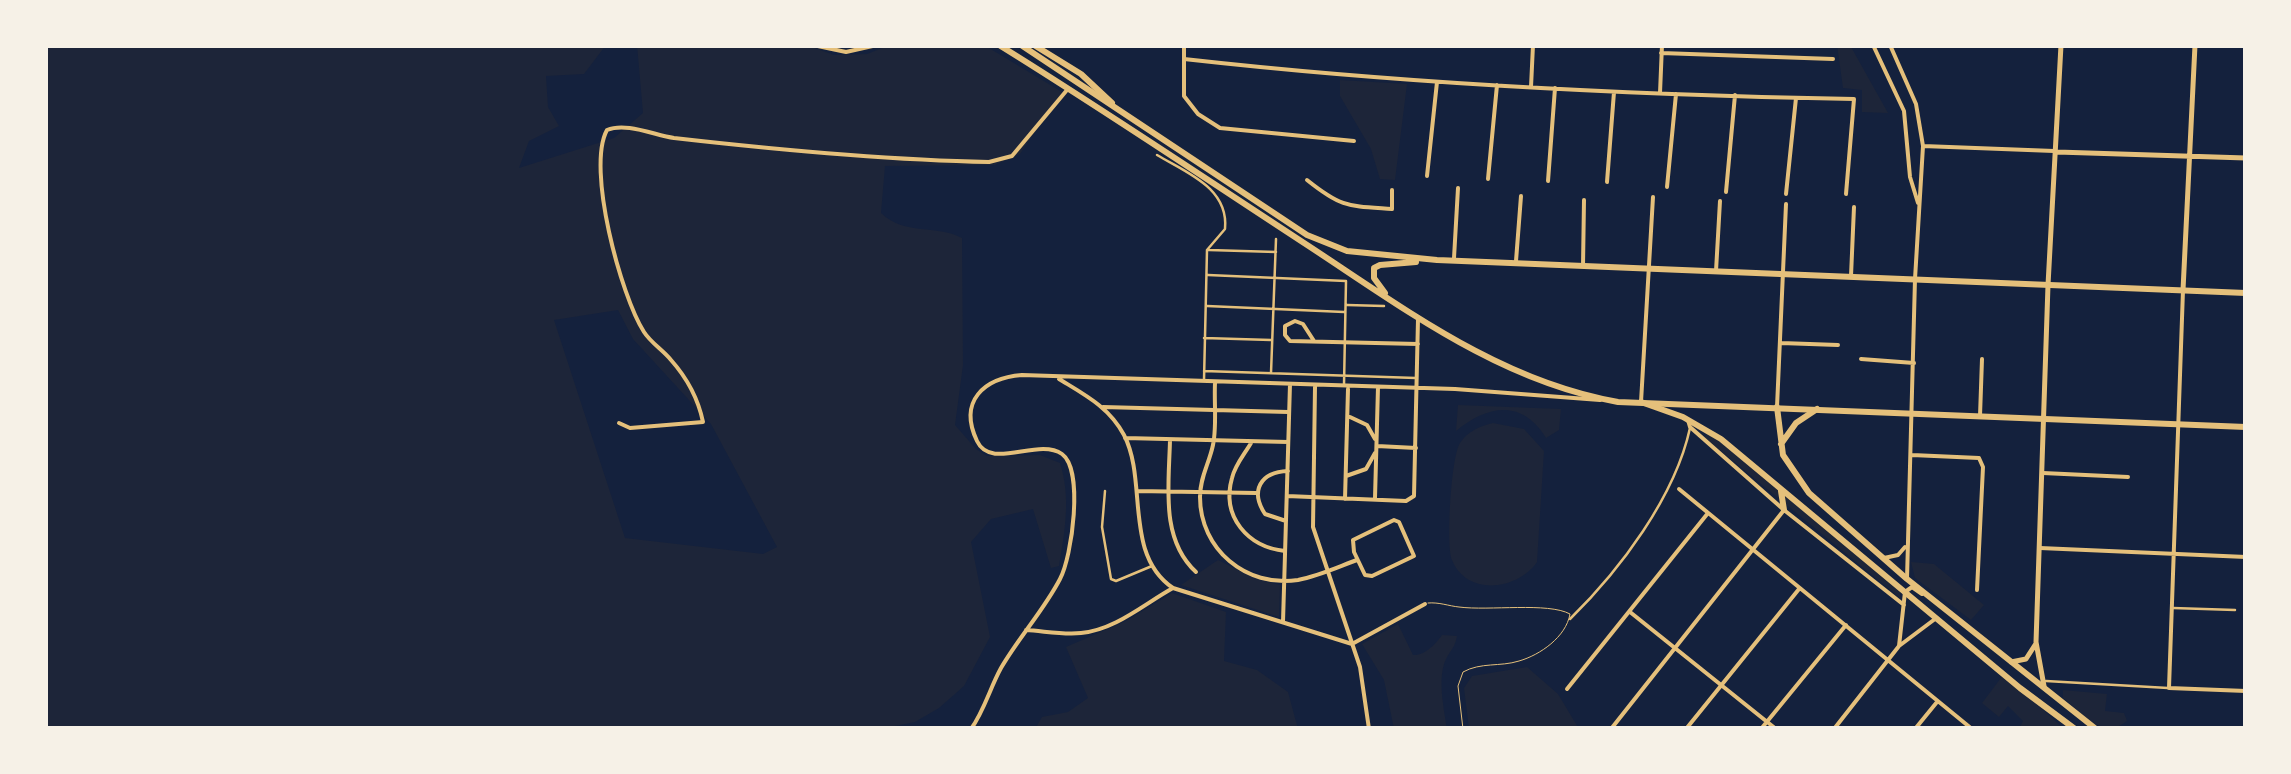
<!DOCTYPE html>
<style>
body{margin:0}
#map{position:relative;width:2291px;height:774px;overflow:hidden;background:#14213d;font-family:"Archivo Narrow",sans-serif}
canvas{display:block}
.frame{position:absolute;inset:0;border:48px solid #f6f1e7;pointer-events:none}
</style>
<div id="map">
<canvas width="2291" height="774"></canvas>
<div class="frame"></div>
</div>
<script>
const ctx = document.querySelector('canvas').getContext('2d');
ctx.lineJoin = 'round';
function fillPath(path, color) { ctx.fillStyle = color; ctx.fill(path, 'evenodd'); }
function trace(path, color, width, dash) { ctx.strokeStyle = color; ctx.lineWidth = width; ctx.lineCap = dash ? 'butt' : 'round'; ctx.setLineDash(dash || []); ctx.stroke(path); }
fillPath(new Path2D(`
 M45,45H606L584,74L546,76L548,107L559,126L529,141L519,168L614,138L643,113L637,45H806L834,55L867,54L890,45H984L1062,92L1020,154L995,165L885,166L881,213C905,236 936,224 962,238L963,365L955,425L976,449L987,456L1040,455L1060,463C1071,497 1065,531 1059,566L1051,568L1033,509L991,519L971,542L990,637L964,686L939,708L915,722L880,729H45ZM618,310L633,339L711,424L777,547L763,554L625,538L554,320Z
 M1837,45H1850L1888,113L1862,112V90L1843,88Z
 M1340,80L1407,84L1395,180L1380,179L1371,149L1340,96Z
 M1458,405L1561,409L1559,430L1546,438C1522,399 1488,405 1456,431Z
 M1493,423L1524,429L1544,451L1537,562C1518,590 1467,597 1452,560C1446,545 1451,456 1460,443C1468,431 1480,426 1493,423Z
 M1708,430L1900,590V598L1705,438Z
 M1218,560L1256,579L1280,585L1279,617L1181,585Z
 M1911,562L1934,564L1984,605L1971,620L1915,578Z
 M1172,593L1226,612L1224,661L1257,670L1288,692L1298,729H1035L1042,717L1068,712L1088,698L1066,647L1126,621Z
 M1398,624L1413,655C1424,656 1436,644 1442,635L1457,636C1455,648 1451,649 1446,659C1437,678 1444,709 1447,729H1394L1384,680L1362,644Z
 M1527,667L1558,694L1579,729H1469L1464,688L1472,676Z
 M2004,674L2064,729H2019L2023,721L2008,706L1999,717L1982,703Z
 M2063,690L2107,694L2105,711L2124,713L2127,721C2102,740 2087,717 2063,698Z`), '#1d2539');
trace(new Path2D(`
 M1428,603C1439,602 1449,606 1459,607C1489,611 1548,602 1570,614C1566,637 1540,655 1519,661C1500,667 1481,662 1463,672L1458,686L1463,729`), '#e5c07b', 1);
trace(new Path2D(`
 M1157,155C1187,173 1229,188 1225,229L1207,250L1204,380
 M1209,250L1276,252
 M1208,275L1346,281L1344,385
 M1347,305L1384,306
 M1207,306L1344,312
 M1204,338L1271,340
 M1204,371L1416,378
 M1271,373L1276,239
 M1105,491L1102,527L1111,579L1116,581L1152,566
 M2173,608L2235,610
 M1570,619C1620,570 1675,497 1690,428
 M2046,681L2168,688`), '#e5c07b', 2.5);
trace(new Path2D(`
 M813,45L846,52L877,45
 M1184,45V96L1198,114L1220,128L1354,141
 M1873,45L1904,111L1910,177L1918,203
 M1890,45L1916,104L1923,146L1915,279L1907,579
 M1661,53L1833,59
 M1184,59C1406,84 1630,95 1854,99L1846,194
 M1531,87L1533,45
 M1660,93L1662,45
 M1923,146L2054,151
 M1427,176L1437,82
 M1488,179L1497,85
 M1307,180C1342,208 1348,206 1392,209V190
 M1548,181L1555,88
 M1607,182L1614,92
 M1667,187L1676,94
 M1726,192L1735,95
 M1786,194L1796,98
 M1454,258L1458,188
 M1516,261L1521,196
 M1583,266L1584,200
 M1716,271L1720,201
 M1851,276L1854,207
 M2183,290L2169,688L2246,691
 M1314,341L1303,324L1295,321L1285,326V335L1290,341L1418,344
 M1781,343L1838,345
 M1861,359L1914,363
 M1059,379C1085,395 1109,407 1124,435C1148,481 1123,554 1173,588L1352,644L1425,604
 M1215,383C1214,403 1217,426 1213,445C1209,464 1200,477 1200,497C1200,549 1246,588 1298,580C1319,576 1338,567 1357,560
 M1315,387L1313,527L1360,667L1369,729
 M1641,402L1653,197
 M1103,407L1288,412
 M1777,407L1786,204
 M1980,416L1982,359
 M1350,417L1367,425L1375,439
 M1688,420L1690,427L1784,510L1904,605
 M619,423L630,428L703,422C698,398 687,378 671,360C663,350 651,343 644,332C621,296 586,168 607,130C626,122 654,135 674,138C779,150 884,160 989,162L1012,156L1067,90
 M1125,438L1288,442
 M1170,440C1169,485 1160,539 1196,572
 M1251,443C1244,455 1235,465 1232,478C1221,517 1248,547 1285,551
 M1377,446L1416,448
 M1912,455L1979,458L1983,467L1977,590
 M2043,473L2128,477
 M1346,476L1366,469L1375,453
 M1679,489L1972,729
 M1137,491L1256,493
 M1287,496L1406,501L1414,496L1418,319
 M1375,498L1378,387
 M1345,499L1348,389
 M1394,520L1399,522L1414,556L1372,576L1365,575L1354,552L1353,540Z
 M1286,521L1265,514C1250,491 1260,472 1288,471
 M2040,548L2246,557
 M1884,558L1898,555L1905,547
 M1630,612L1776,729
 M1283,622L1290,384
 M1026,630C1044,631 1063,635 1081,633C1115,630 1144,604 1173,588
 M1899,646L1905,592L1912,587L1922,594
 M1567,689L1708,513
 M971,729C984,711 990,688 1001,668C1019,637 1044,610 1060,579C1072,557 1084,470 1062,454C1038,437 991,471 977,441C958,401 984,378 1022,375L1455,389L1600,400
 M1611,729L1784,510
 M1686,729L1799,589
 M1761,729L1846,625
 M1834,729L1899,646L1935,619
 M1915,729L1937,702`), '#e5c07b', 4);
trace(new Path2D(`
 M2057,152L2246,158
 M2183,290L2195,45
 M2011,662L2026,659L2035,645
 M2044,686L2036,642L2048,285L2061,45`), '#e5c07b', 5);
trace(new Path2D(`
 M999,45C1101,108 1200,175 1301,241C1401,306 1498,381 1618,402L2246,427
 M1021,45L1307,235L1347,251L1437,260L2246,293
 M1385,293L1374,278V268L1380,265L1416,262`), '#e5c07b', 6);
trace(new Path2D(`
 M1034,45L1081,74L1112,103
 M1641,402L1683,417L1721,439L2020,688L2075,729
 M1777,407L1783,455L1809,493L1907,579L2096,729
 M1781,444L1796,423L1817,409
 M1781,491L1784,510`), '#e5c07b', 6);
</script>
